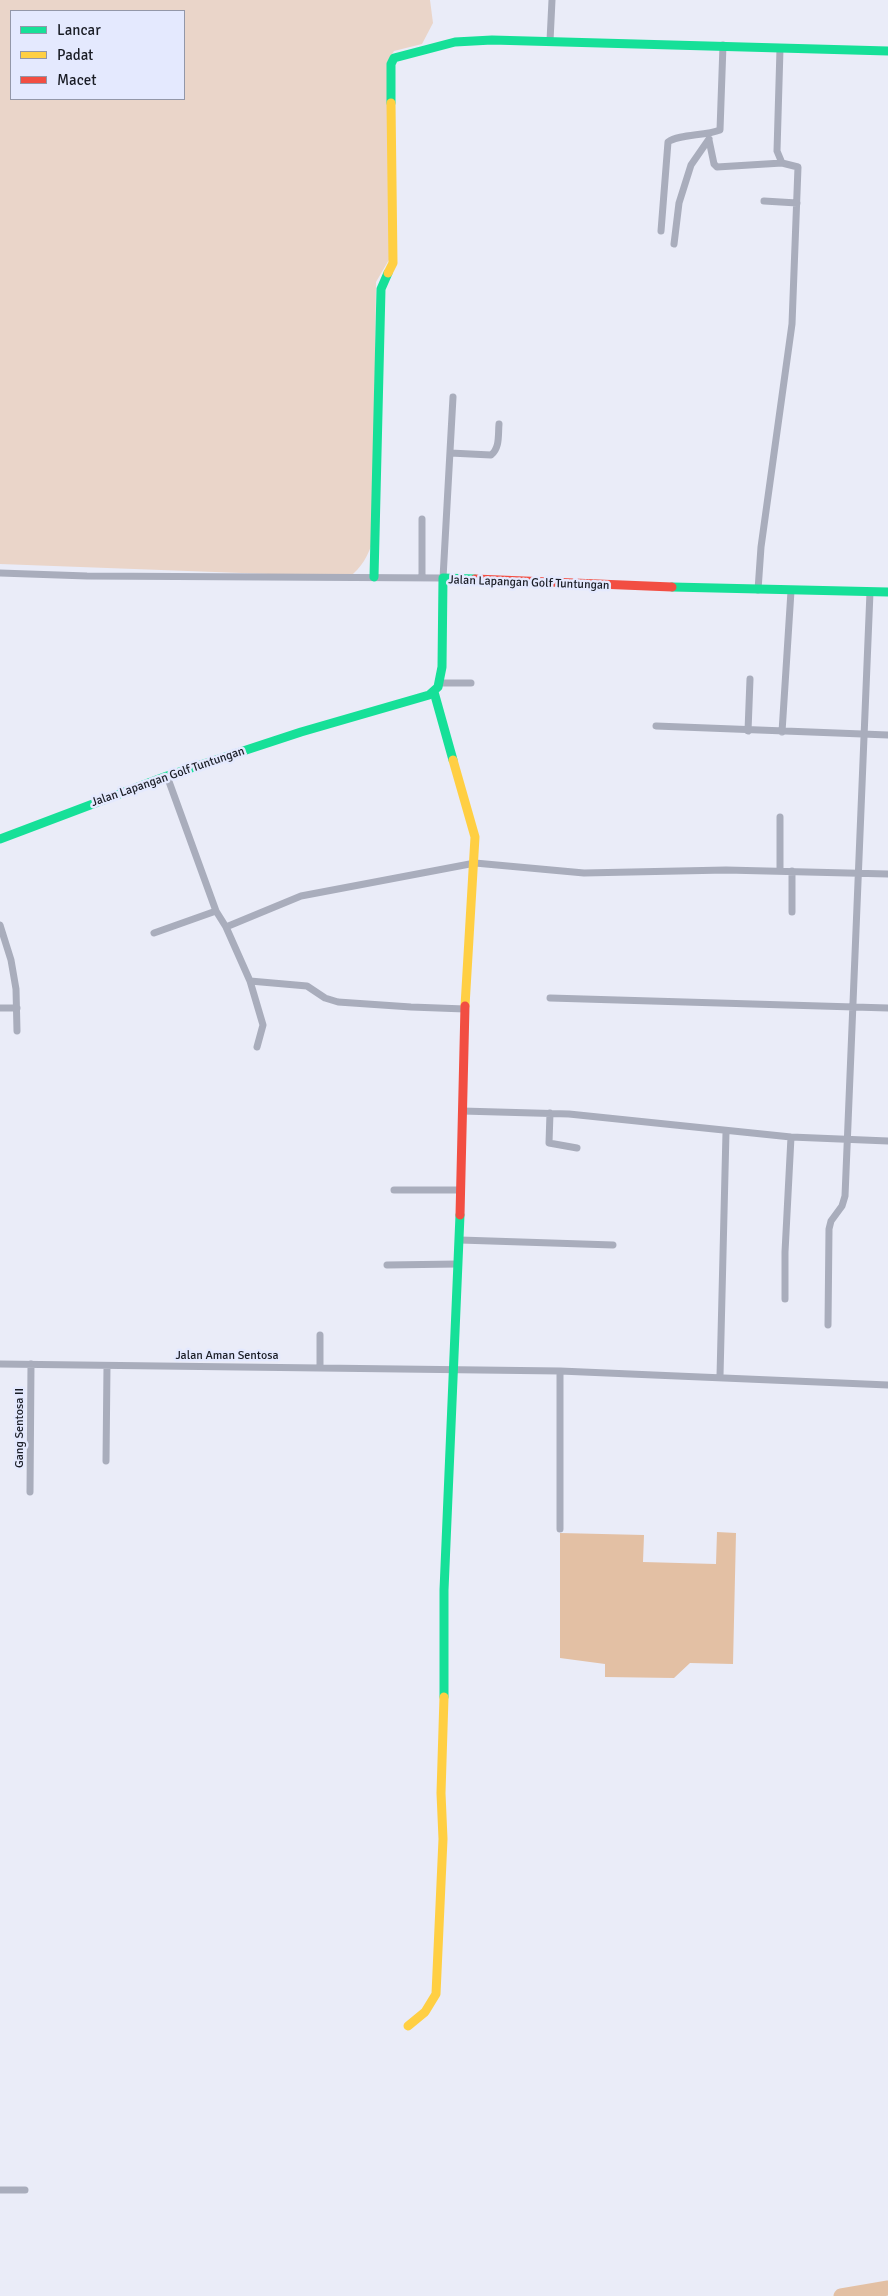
<!DOCTYPE html>
<style>
body{margin:0}
#map{position:relative;width:888px;height:2296px;overflow:hidden;background:#eaecf8;font-family:Signika,sans-serif}
canvas{display:block}
.legend{position:absolute;left:10px;top:10px;width:175px;height:90px;box-sizing:border-box;background:#e4e9fe;border:1px solid #9397a8;margin:0;padding:6px 9px;list-style:none;font-size:15px;color:#1a1d26}
.legend li{display:flex;align-items:center;gap:10px;height:25px}
.legend b{width:25px;border:1px solid #9397a8}
</style>
<div id="map">
<canvas width="888" height="2296"></canvas>
<ul class="legend">
<li><b style="height:6px;background:#16e098"></b>Lancar</li>
<li><b style="height:6px;background:#ffcf43"></b>Padat</li>
<li><b style="height:6px;background:#f24e42"></b>Macet</li>
</ul>
</div>
<script>
const ctx = document.querySelector('canvas').getContext('2d');
ctx.lineJoin = 'round';
function fillPath(path, color) { ctx.fillStyle = color; ctx.fill(path, 'evenodd'); }
function trace(path, color, width, dash) { ctx.strokeStyle = color; ctx.lineWidth = width; ctx.lineCap = dash ? 'butt' : 'round'; ctx.setLineDash(dash || []); ctx.stroke(path); }
function label(font, color, halo, rows, align = 'center') {
  ctx.font = font + ' Signika,sans-serif'; ctx.lineWidth = 5; ctx.setLineDash([]); ctx.textBaseline = 'middle'; ctx.strokeStyle = halo; ctx.fillStyle = color; for (const [text, x, y, turn = 0] of rows) {
    ctx.save(); ctx.translate(x, y); ctx.rotate((+turn || 0) * Math.PI / 180); ctx.textAlign = isNaN(turn) ? turn : align; if (halo) ctx.strokeText(text, 0, 0); ctx.fillText(text, 0, 0); ctx.restore();
  }
}
fillPath(new Path2D(`
 M0,0H430L433,23L422,44L394,51L387,62L390,258L376,282L373,541C368,555 362,568 349,577L0,564ZM11,11H184V99H11Z`), '#ead5c9');
fillPath(new Path2D(`
 M717,1532L736,1533L733,1664L690,1663L674,1678L605,1677V1664L560,1658V1533L644,1535L643,1562L716,1564Z`), '#e3c0a4');
trace(new Path2D(`
 M841,2296L888,2288`), '#e3c0a4', 15);
trace(new Path2D(`
 M550,41L552,0
 M780,49L777,151L782,163
 M709,140L714,164L717,167L782,163L798,167L792,324L761,547L758,590
 M764,201L797,203
 M661,231L668,142C679,134 705,136 720,130L723,45
 M674,244L679,203L691,165L709,139
 M450,453L491,455C500,448 498,435 499,424
 M0,573L87,576L443,578L453,397
 M422,577V519
 M439,683H471
 M656,726L888,735
 M748,731L750,679
 M782,732L791,591
 M167,776L216,911L226,927L250,981L307,986L325,998L338,1002L411,1007L465,1009
 M780,817V871
 M792,871V912
 M0,925L11,960L16,989L17,1031
 M226,927L301,896L475,863L584,873L726,870L888,874
 M154,933L216,911
 M250,981L263,1025L257,1047
 M550,998L888,1008
 M0,1008H17
 M462,1111L569,1114L791,1137L888,1141
 M550,1113L549,1143L577,1148
 M394,1190H459
 M460,1240L613,1245
 M387,1265L458,1264
 M785,1299V1252L791,1137
 M828,1325L829,1229L831,1221L842,1206L845,1196L870,592
 M320,1335V1368
 M0,1364L560,1371L888,1385
 M560,1371V1529
 M720,1376L726,1132
 M106,1461L107,1366
 M30,1492L31,1364
 M0,2190H25`), '#a9adbc', 7);
trace(new Path2D(`
 M391,103V64L394,58L455,42L492,40L888,51
 M374,577L381,289L388,273
 M672,587L888,592
 M434,692L453,760
 M0,839L167,776L301,732L429,695L438,687L442,667L443,578L475,579
 M444,1697V1590L460,1215`), '#16e098', 9);
trace(new Path2D(`
 M388,273L393,263L391,103
 M453,760L475,837L465,1006
 M408,2026L425,2012L436,1994L443,1839L441,1793L444,1697`), '#ffcf43', 9);
trace(new Path2D(`
 M475,579L672,587
 M460,1215L465,1006`), '#f24e42', 9);
label('12px', '#1a1d26', '#e4e9fe', [
 ["Jalan Lapangan Golf Tuntungan",529,583,2],
 ["Jalan Lapangan Golf Tuntungan",168,777,-19],
 ["Jalan Aman Sentosa",227,1356],
 ["Gang Sentosa II",20,1428,-90]
]);
</script>
